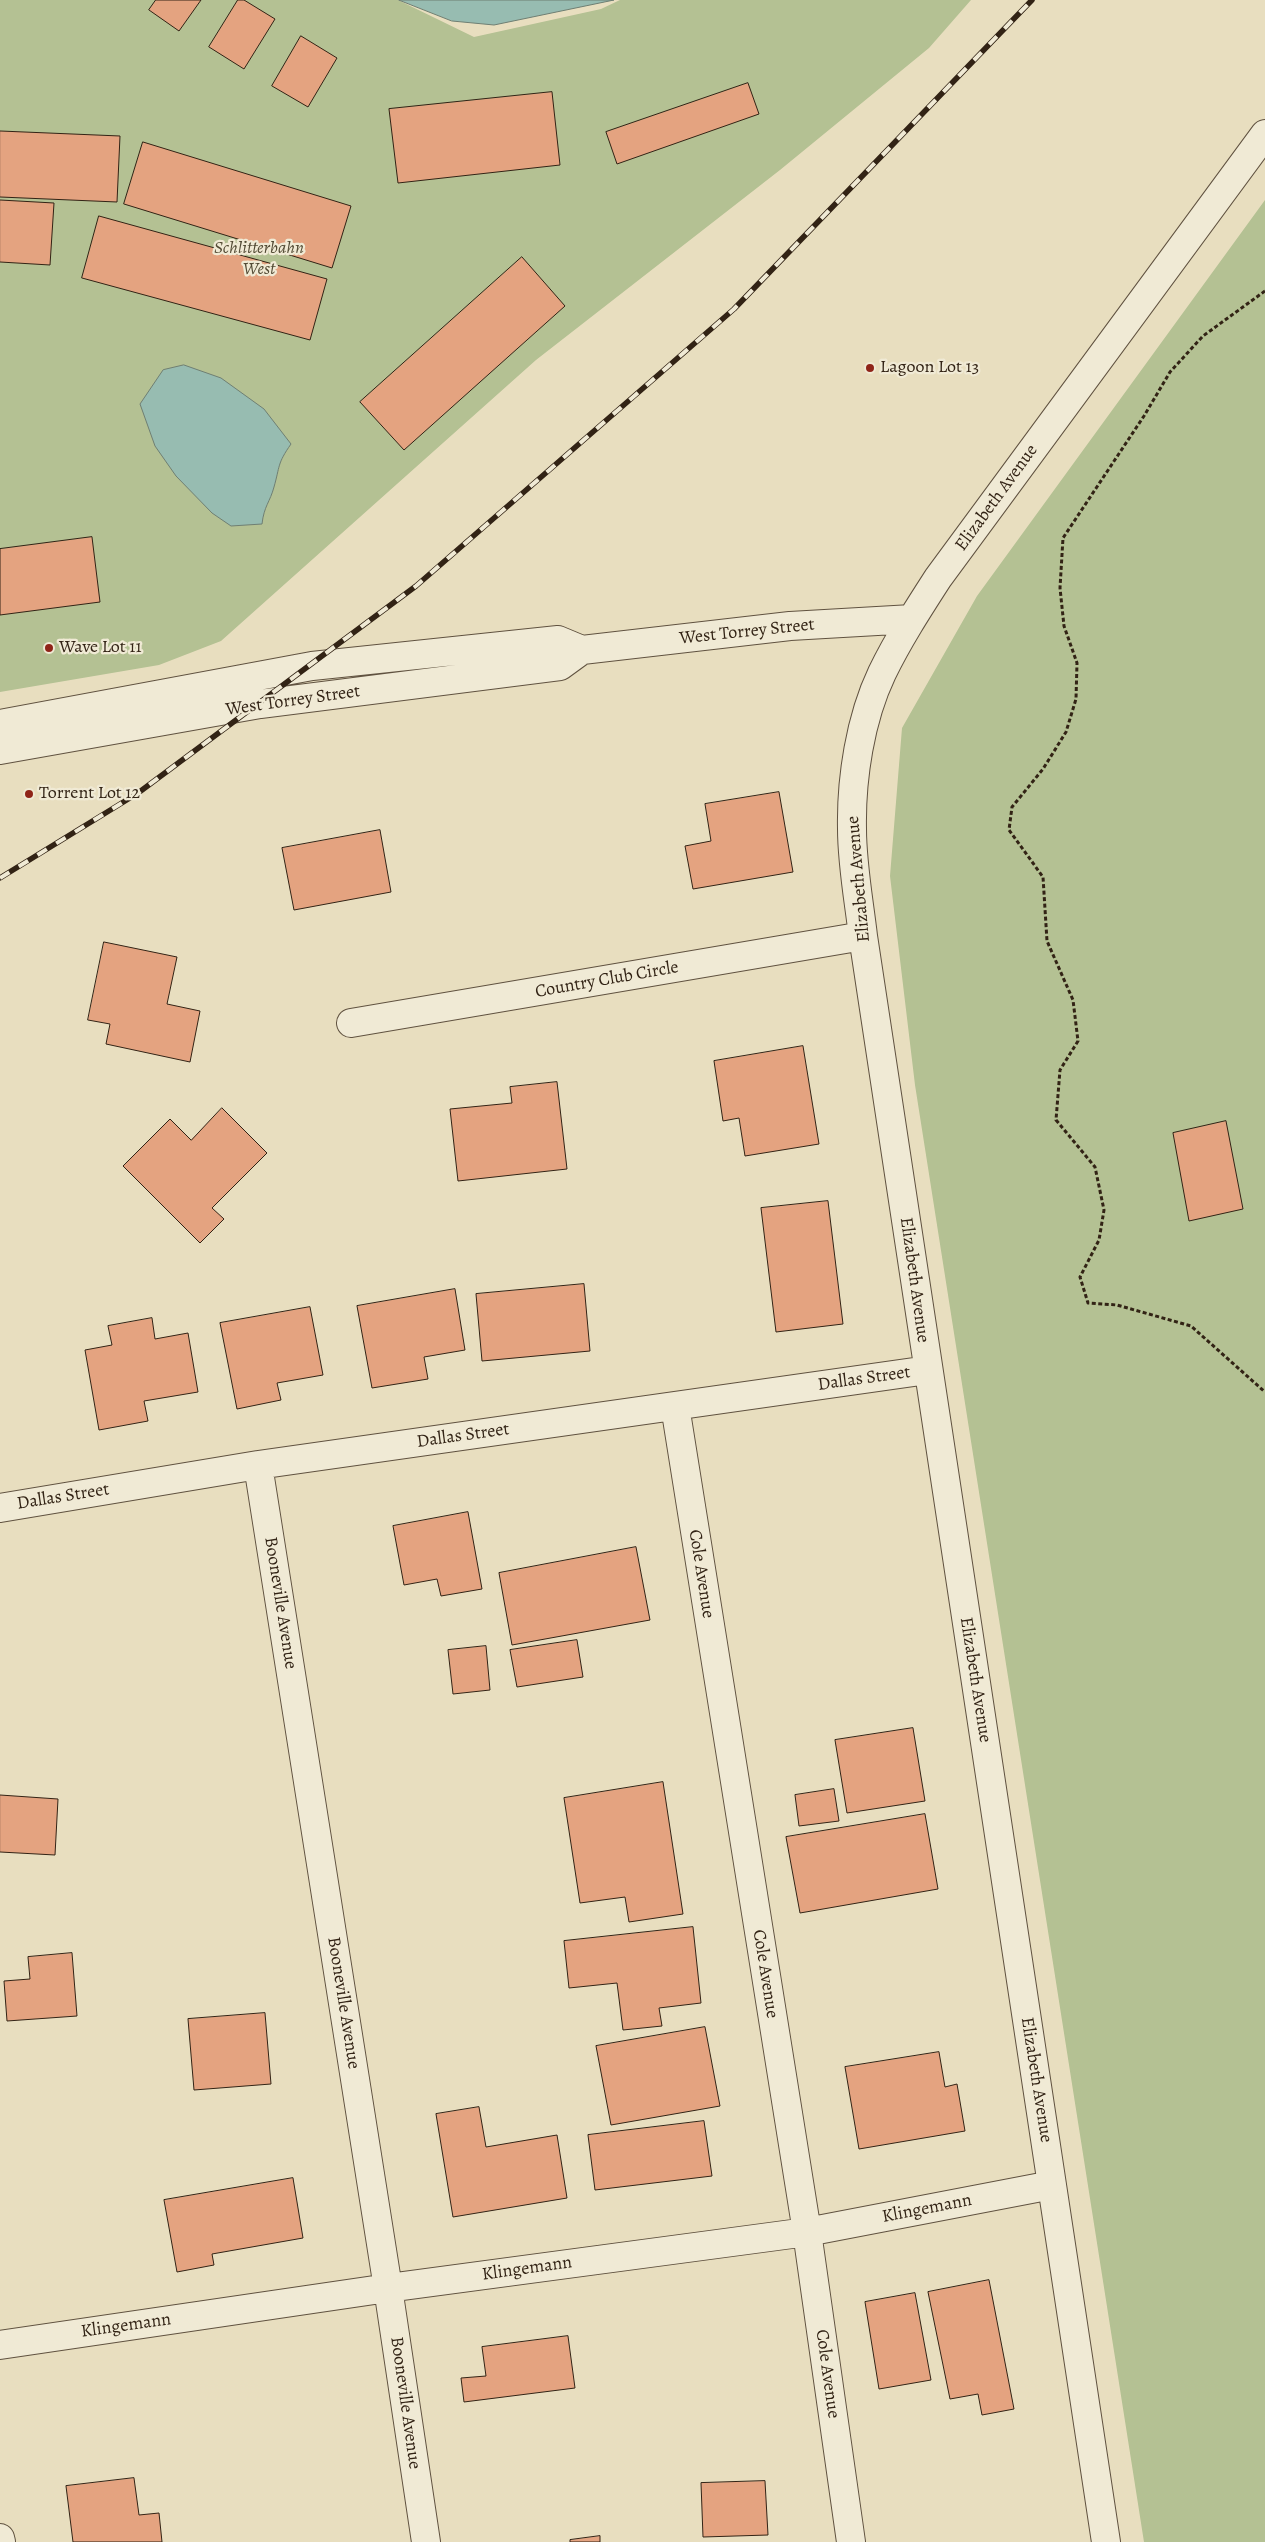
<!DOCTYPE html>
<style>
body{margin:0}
canvas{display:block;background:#e8debf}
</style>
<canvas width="1265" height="2542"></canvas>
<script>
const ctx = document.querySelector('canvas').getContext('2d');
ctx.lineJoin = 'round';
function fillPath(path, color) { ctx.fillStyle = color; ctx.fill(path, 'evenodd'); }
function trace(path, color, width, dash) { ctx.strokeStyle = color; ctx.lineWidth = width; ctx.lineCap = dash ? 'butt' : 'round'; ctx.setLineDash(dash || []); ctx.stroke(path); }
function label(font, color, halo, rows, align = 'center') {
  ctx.font = font + ' Alegreya,serif'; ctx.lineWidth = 4.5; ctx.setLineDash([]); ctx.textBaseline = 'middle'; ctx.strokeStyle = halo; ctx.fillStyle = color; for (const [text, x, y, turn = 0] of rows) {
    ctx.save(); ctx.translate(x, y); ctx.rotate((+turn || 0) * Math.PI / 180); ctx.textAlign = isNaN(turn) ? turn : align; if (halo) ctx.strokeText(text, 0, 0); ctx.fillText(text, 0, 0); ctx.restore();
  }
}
fillPath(new Path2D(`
 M0,0H398L474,37L601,9L620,0H971L929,48L780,170L536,360L221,641L159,665L0,692Z
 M1265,200V2542H1144L915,1085L890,876L902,728L977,596Z`), '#b4c193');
const water = new Path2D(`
 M399,0H614L494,25L452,21Z
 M184,365L221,378L264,409L291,444C277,464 280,466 274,487C270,502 264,506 262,524L231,526L212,513L176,476L155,446L140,404L163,370Z`);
fillPath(water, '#97bcb1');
trace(water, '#6f7f73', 1);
const building = new Path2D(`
 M156,0H201L179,31L149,10Z
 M238,0H244L275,19L244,69L209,47Z
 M301,36L337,58L308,107L272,86Z
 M748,83L759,114L617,164L606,132Z
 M552,92L560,165L398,183L389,109Z
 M0,131L120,136L117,202L0,197Z
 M143,142L351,206L332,268L124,204Z
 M0,200L54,203L50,265L0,262Z
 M99,216L327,279L310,340L82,278Z
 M522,257L565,306L404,450L360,402Z
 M92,537L100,602L0,615V549Z
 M779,792L793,872L693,889L685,846L711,841L705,804Z
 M380,830L391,892L294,910L282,848Z
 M104,942L177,957L167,1004L200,1011L190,1062L106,1044L110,1024L88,1020Z
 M803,1046L819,1144L745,1156L739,1118L723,1121L714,1061Z
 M557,1082L567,1169L458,1181L450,1109L512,1103L510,1087Z
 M222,1108L267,1153L212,1208L224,1219L200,1243L123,1166L170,1119L191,1140Z
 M1226,1121L1243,1209L1189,1221L1173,1133Z
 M828,1201L843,1324L776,1332L761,1208Z
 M584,1284L590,1351L482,1361L476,1294Z
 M455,1289L465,1350L424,1357L428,1379L372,1388L357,1306Z
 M310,1307L323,1375L277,1383L281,1400L237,1409L220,1323Z
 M152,1318L155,1339L188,1333L198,1392L144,1401L148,1421L99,1430L85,1350L112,1345L108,1326Z
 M468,1512L482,1589L441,1596L437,1579L404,1585L393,1526Z
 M636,1547L650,1620L512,1645L499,1573Z
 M577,1640L583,1677L517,1687L510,1650Z
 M486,1646L490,1690L453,1694L448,1650Z
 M913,1728L925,1801L847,1813L835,1740Z
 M663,1782L683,1914L629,1922L625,1897L580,1903L564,1798Z
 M834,1789L839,1821L799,1826L795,1795Z
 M0,1795L58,1799L55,1855L0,1852Z
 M925,1814L938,1889L800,1913L786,1837Z
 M693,1927L701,2003L659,2008L662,2026L623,2030L617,1983L569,1988L564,1941Z
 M72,1953L77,2016L7,2021L4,1981L30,1979L28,1957Z
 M265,2013L271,2084L194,2090L188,2019Z
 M705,2027L720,2106L611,2125L596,2046Z
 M939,2052L945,2087L957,2084L965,2131L859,2149L845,2067Z
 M479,2107L486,2147L557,2135L567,2198L453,2217L436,2114Z
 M704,2121L712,2176L595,2190L588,2135Z
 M293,2178L303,2238L212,2254L214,2265L177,2272L164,2200Z
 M989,2280L1014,2409L982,2415L978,2394L950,2399L928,2292Z
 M915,2293L931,2380L879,2389L865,2302Z
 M568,2336L575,2388L464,2402L461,2378L486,2376L482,2347Z
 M134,2478L139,2515L159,2513L162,2542H73L66,2486Z
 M765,2481L768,2535L703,2537L701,2483Z
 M600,2536V2542H570V2540Z`);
fillPath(building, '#e4a380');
trace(building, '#322315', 1);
const minor = new Path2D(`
 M0,724L312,666L558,640L582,650L790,626L912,619
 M0,750L260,704L560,666L582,650
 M351,1023L863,936
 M675,1406L807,2232L851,2542
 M258,1465L388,2288L426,2542
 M0,1508L258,1465L928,1370
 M0,2345L388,2288L807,2232L1052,2185
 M0,2538L1,2542
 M1106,2542L863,936C859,901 852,865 852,829C851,779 860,719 882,673C898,640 918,609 938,578L1265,134`);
trace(minor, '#605240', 30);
trace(new Path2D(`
 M1265,291L1203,336L1170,372L1144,416L1063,538L1060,588L1064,626L1077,663L1076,699L1066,732L1043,769L1012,807L1009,830L1043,877L1047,941L1073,1000L1078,1041L1060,1070L1056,1120L1095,1167L1104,1210L1099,1240L1080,1277L1088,1303L1117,1305L1191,1326L1265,1392`), '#322315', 3, [4, 2.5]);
trace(minor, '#f0ead5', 28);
const rail = new Path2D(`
 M0,878L138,793L416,586L734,309L1032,0`);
trace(rail, '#322315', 5.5);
trace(rail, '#f0ead5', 4, [11]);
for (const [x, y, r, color] of [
 [870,368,5,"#8f2418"],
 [49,648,5,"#8f2418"],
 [29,794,5,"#8f2418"]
]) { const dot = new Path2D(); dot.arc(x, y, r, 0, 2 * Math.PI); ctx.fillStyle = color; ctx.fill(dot); trace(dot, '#f0ead5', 2); }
label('italic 18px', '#524a34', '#f0ead5', [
 ["Schlitterbahn",259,249],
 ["West",259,270]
]);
label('18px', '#322315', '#f0ead5', [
 ["Lagoon Lot 13",880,368],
 ["Wave Lot 11",59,648],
 ["Torrent Lot 12",39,794]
], 'left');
label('18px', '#322315', '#f0ead5', [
 ["Elizabeth Avenue",997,498,-54],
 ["West Torrey Street",747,632,-6],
 ["West Torrey Street",293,701,-8],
 ["Elizabeth Avenue",859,879,-95],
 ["Country Club Circle",607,980,-10],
 ["Elizabeth Avenue",914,1280,82],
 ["Dallas Street",864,1379,-8],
 ["Dallas Street",463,1436,-8],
 ["Dallas Street",63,1497,-9],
 ["Cole Avenue",701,1574,81],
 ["Booneville Avenue",280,1603,81],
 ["Elizabeth Avenue",975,1680,81],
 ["Cole Avenue",765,1974,81],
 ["Booneville Avenue",343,2003,81],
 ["Elizabeth Avenue",1036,2080,81],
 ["Klingemann",927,2209,-11],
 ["Klingemann",527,2269,-8],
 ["Klingemann",126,2326,-8],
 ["Cole Avenue",827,2374,82],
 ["Booneville Avenue",405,2403,82]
]);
</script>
